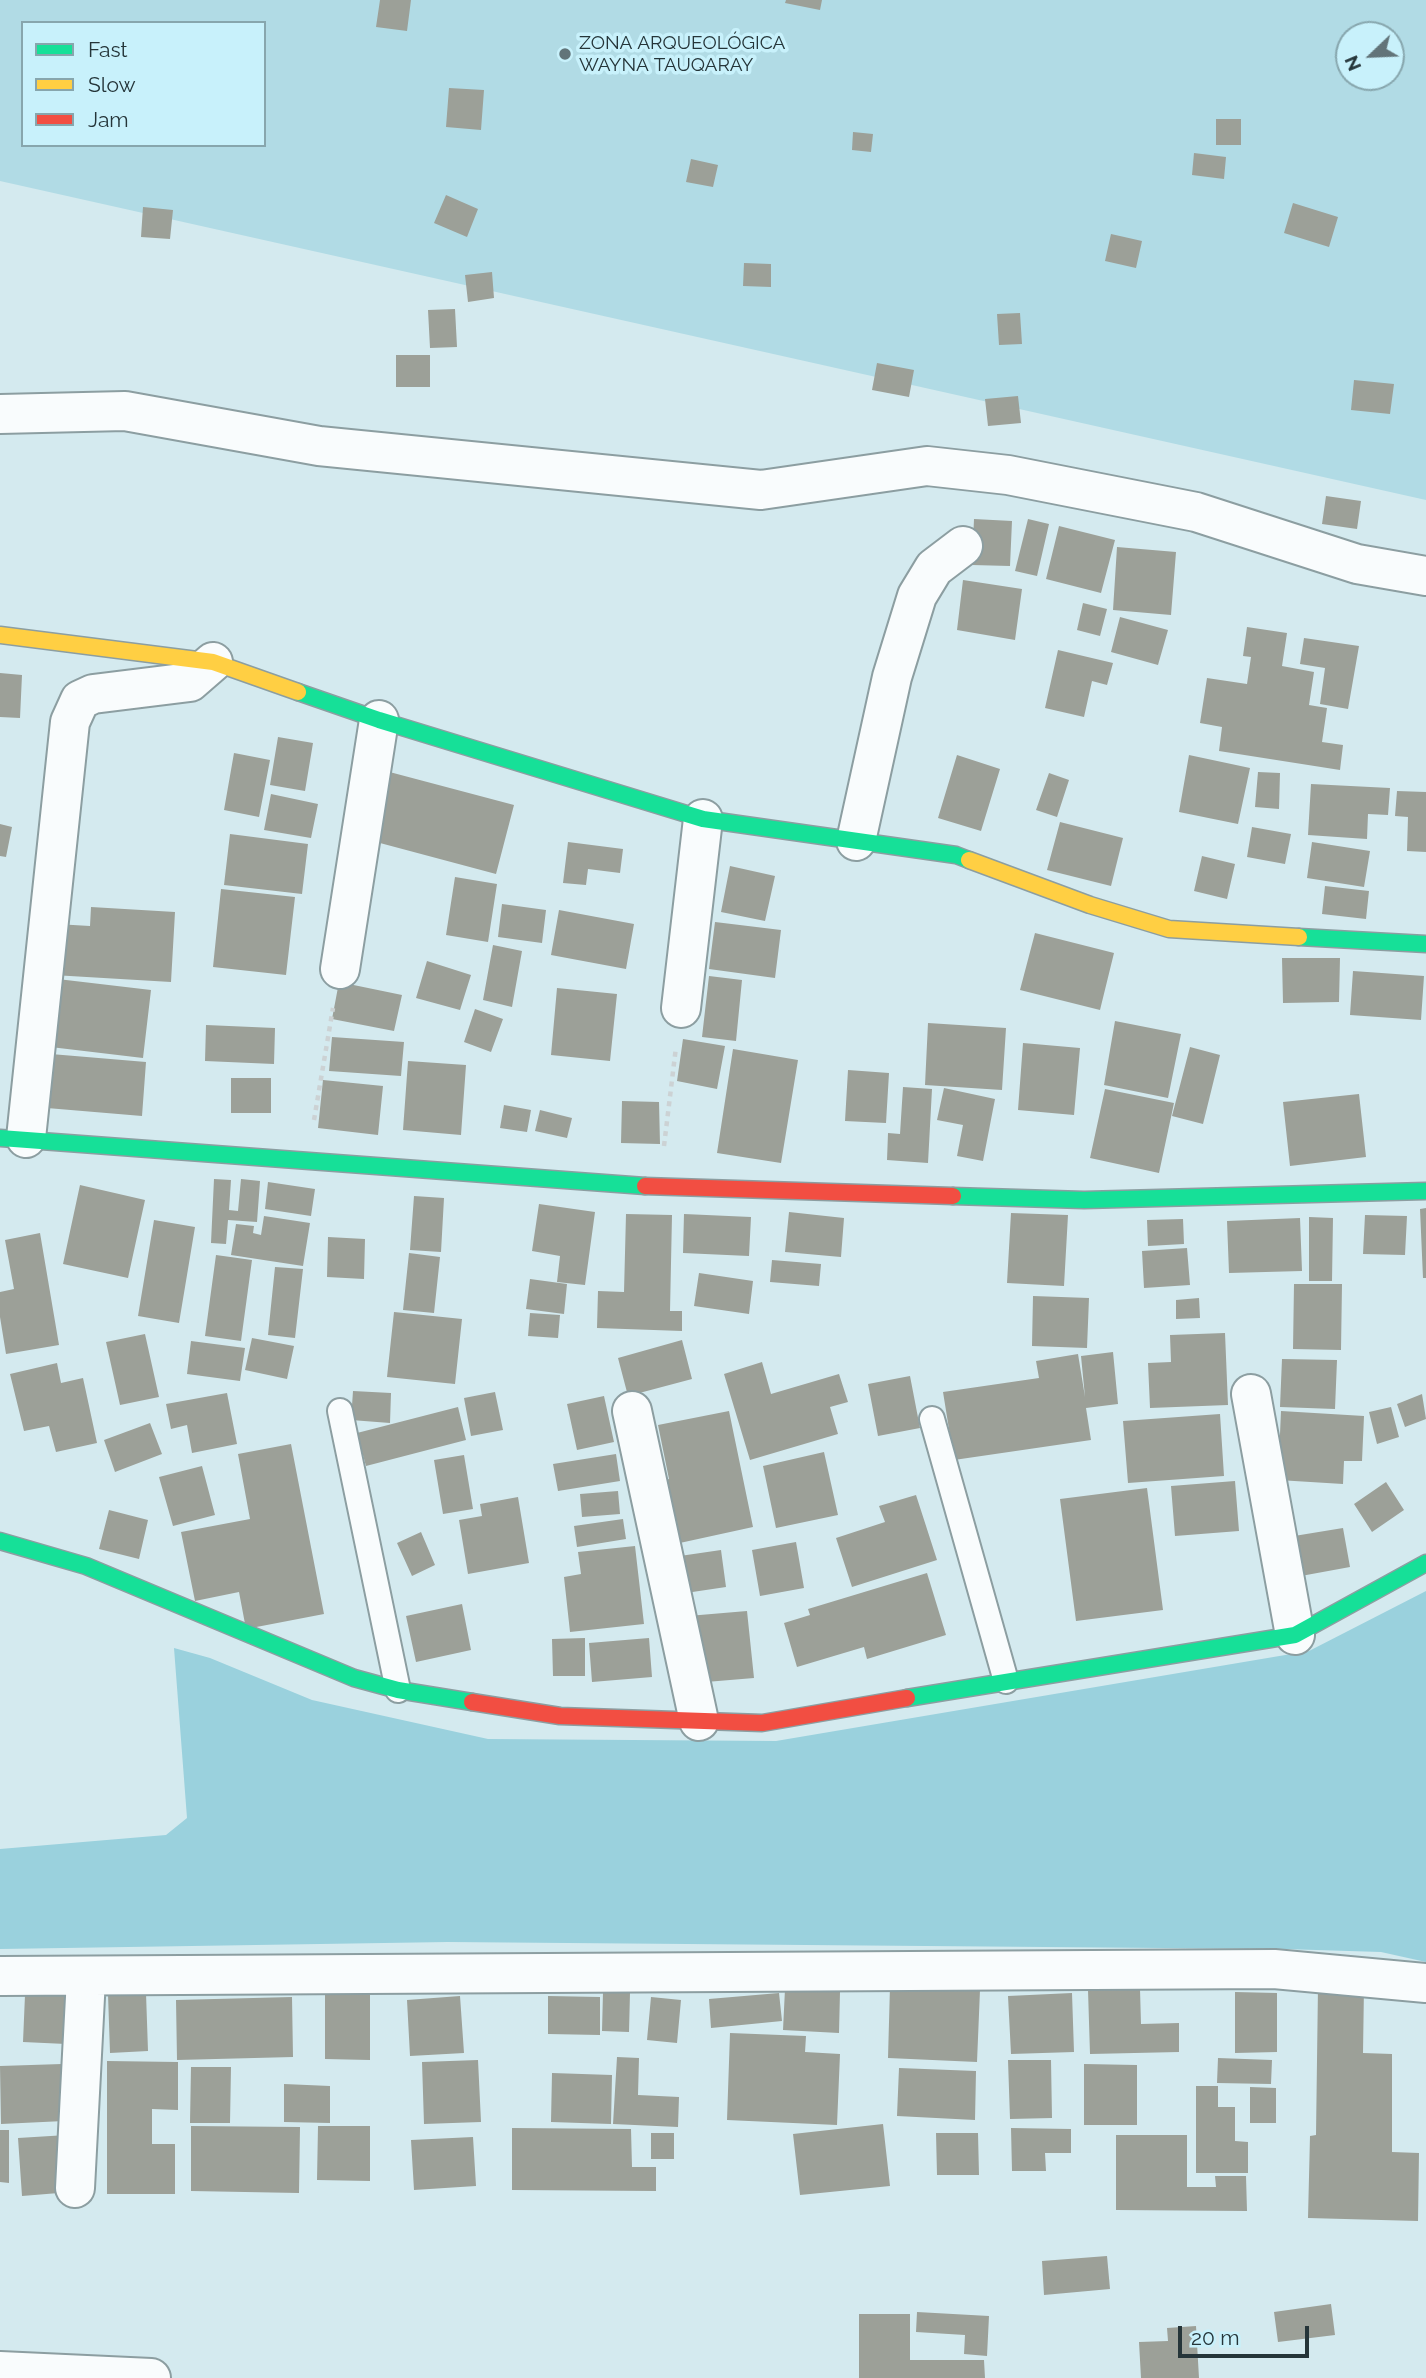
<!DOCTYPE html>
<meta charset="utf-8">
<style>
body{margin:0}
#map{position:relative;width:1426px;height:2378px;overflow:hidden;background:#d4eaef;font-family:Raleway,sans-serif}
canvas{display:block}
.legend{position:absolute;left:21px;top:21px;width:245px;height:126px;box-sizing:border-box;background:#c8f1fb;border:2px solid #87a6ad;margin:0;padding:9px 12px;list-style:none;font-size:21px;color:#253539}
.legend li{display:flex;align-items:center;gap:14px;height:35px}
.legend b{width:35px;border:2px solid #87a6ad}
.north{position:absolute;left:1335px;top:21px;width:70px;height:70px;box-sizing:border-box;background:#c8f1fb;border:2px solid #87a6ad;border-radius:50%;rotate:247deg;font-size:19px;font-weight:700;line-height:28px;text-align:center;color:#253539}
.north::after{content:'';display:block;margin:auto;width:24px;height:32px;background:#627479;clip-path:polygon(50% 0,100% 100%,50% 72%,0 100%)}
.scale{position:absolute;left:1178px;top:2326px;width:131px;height:32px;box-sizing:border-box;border:4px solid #253539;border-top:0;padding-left:9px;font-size:21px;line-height:24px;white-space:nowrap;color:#253539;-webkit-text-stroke:5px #c8f1fb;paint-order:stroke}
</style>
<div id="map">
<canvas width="1426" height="2378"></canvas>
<ul class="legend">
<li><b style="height:9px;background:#16e098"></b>Fast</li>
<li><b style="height:9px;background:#ffcf43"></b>Slow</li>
<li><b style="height:9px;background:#f24e42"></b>Jam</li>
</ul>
<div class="north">N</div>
<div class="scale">20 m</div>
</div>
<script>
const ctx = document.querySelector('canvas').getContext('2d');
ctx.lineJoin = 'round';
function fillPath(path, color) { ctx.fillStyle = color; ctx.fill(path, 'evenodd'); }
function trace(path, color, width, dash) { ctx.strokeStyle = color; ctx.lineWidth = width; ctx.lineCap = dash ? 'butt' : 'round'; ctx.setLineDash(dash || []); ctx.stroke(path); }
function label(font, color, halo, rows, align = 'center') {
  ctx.font = font + ' Raleway,sans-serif'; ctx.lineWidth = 7; ctx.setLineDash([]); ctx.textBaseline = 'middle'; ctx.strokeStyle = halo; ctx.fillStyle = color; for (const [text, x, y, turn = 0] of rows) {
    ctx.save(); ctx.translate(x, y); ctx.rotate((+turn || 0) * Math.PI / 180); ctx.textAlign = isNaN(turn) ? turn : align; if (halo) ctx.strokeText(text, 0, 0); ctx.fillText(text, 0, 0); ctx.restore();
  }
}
fillPath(new Path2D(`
 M0,0H1426V500L0,181ZM23,23H264V145H23ZM1349,35H1391V77H1349Z`), '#b1dbe5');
fillPath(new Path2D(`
 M1426,1591V1962L1381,1952L1284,1949L448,1942L0,1949V1849L166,1835L187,1818L174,1648L210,1658L312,1700L488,1739L776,1741L1309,1651Z`), '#9ad1dd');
fillPath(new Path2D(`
 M380,0H411L407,31L376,27Z
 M786,0H822L820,10L785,3Z
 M449,88L484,90L481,130L446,127Z
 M1216,119H1241V145H1216Z
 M853,132L873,134L871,152L852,150Z
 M1194,153L1226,157L1224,179L1192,175Z
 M691,159L718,165L713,187L686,182Z
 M446,195L478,209L467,237L434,223Z
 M1293,203L1338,217L1329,247L1284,233Z
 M143,207L173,210L170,239L141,237Z
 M1111,234L1142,241L1136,268L1105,261Z
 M744,263L771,264V287L743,286Z
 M492,272L494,298L468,302L465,275Z
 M455,309L457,347L430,348L428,310Z
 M1020,313L1022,344L999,345L997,314Z
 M396,355H430V387H396Z
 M877,363L914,370L909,397L872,390Z
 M1354,380L1394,384L1390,414L1351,410Z
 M1018,396L1021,423L988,426L985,399Z
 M1326,496L1361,501L1357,529L1322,524Z
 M974,519L1012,521L1010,566L972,565Z
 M1028,519L1049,524L1037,576L1015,571Z
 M1059,526L1115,540L1101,593L1046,579Z
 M1117,547L1176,552L1171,615L1113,610Z
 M963,580L1022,589L1015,640L957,630Z
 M1083,603L1107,609L1100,636L1077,630Z
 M1120,617L1168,630L1158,665L1111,652Z
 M1247,627L1287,633L1282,666L1314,672L1309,705L1327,708L1322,742L1343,745L1340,770L1219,751L1222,727L1200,723L1207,678L1247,684L1251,657L1243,656Z
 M1304,638L1359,646L1348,709L1320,704L1325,668L1300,664Z
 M1058,650L1113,663L1107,685L1092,681L1084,717L1045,708Z
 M0,673L22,675L20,718L0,717Z
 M278,737L313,743L305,791L270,785Z
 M234,753L270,760L259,817L224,810Z
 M957,755L1000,769L981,831L938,818Z
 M1189,755L1250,768L1238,824L1179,812Z
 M382,770L514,805L496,874L365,839Z
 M1258,772L1280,773L1279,809L1255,807Z
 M1049,773L1069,780L1057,817L1036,810Z
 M1311,784L1390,788L1388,815L1368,814L1367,839L1308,835Z
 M1397,791L1426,792V852L1407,851L1408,817L1395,816Z
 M271,794L318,804L311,838L264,830Z
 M1060,822L1123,838L1111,886L1047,870Z
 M0,824L12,827L6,857L0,856Z
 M1252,827L1291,834L1285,864L1247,857Z
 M230,834L308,844L302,894L224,885Z
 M568,842L623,849L620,873L588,869L586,885L563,883Z
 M1312,842L1370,851L1364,887L1307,878Z
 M1202,856L1235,864L1227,899L1194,891Z
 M730,866L775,876L765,921L721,912Z
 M455,877L497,884L488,942L446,935Z
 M1325,886L1369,891L1366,919L1322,914Z
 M221,889L295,897L286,975L213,967Z
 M502,904L546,910L542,943L498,937Z
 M91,907L175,912L171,982L53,975L56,924L90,926Z
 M559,910L634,924L626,969L551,955Z
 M715,922L781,930L775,978L709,969Z
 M1035,933L1114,953L1100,1010L1020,990Z
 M493,945L522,951L512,1007L483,1000Z
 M1282,958H1340L1339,1002L1283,1003Z
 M427,961L471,975L460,1010L416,998Z
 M1353,971L1424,976L1421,1020L1350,1015Z
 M709,976L742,980L736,1041L702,1037Z
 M49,978L151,990L143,1058L42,1046Z
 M339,982L402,995L394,1031L332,1019Z
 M557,988L617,994L610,1061L551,1055Z
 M475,1009L503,1019L491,1052L464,1042Z
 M1115,1021L1181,1034L1168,1098L1104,1085Z
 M928,1023L1006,1028L1002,1090L925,1085Z
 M206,1025L275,1028L274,1064L205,1061Z
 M332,1037L404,1042L401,1076L329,1071Z
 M683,1039L725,1046L717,1089L677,1081Z
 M1023,1043L1080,1048L1074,1115L1018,1110Z
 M1190,1047L1220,1055L1203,1124L1172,1116Z
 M733,1049L798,1060L781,1163L717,1153Z
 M39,1053L146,1062L142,1116L35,1107Z
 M408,1061L466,1065L461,1135L403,1130Z
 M848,1070L889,1073L886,1123L845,1121Z
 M231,1078H271V1113H231Z
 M323,1080L383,1086L378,1135L318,1128Z
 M903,1087L932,1089L928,1163L887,1160L888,1133L900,1134Z
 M944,1088L995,1099L983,1161L957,1156L963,1125L937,1120Z
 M1105,1089L1174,1103L1159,1173L1090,1158Z
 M1359,1094L1366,1157L1290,1166L1283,1102Z
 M622,1101L659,1102L660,1144L621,1143Z
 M504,1105L531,1110L527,1132L500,1128Z
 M540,1110L572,1118L567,1138L535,1131Z
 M214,1179L231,1180L229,1210L238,1211L241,1179L260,1181L257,1222L228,1220L226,1244L211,1243Z
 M268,1182L315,1189L311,1216L265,1209Z
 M80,1185L145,1200L128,1278L63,1264Z
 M414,1196L444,1198L441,1252L410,1250Z
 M539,1204L595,1212L585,1285L557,1282L560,1256L532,1251Z
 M1426,1208V1278H1423L1420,1209Z
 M789,1212L844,1218L841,1257L785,1252Z
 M1011,1213L1068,1215L1064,1286L1007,1283Z
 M626,1214L672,1215L670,1311H682V1331L597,1328L598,1291L624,1292Z
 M684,1214L751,1217L749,1256L683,1253Z
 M1365,1215L1407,1216L1405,1255L1363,1254Z
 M264,1216L310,1223L303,1266L231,1255L236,1224L254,1226L253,1233L261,1235Z
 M1309,1217L1333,1218L1332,1281H1309Z
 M1300,1218L1302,1271L1229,1273L1227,1221Z
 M1183,1219L1184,1244L1148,1246L1147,1220Z
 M154,1220L195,1227L179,1323L138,1316Z
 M40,1233L59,1345L6,1354L0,1317V1292L14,1289L5,1240Z
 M328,1237L365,1239L364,1279L327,1277Z
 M1187,1248L1190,1285L1144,1288L1142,1251Z
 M409,1253L440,1257L434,1313L403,1310Z
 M216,1255L252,1260L241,1341L205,1336Z
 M772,1260L821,1264L819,1286L770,1282Z
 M275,1267L303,1269L295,1338L268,1335Z
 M699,1273L753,1281L749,1314L694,1306Z
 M530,1279L567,1284L564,1314L526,1309Z
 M1294,1284H1342L1341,1350L1293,1349Z
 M1033,1296L1089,1298L1087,1348L1032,1346Z
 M1199,1298L1200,1318L1176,1319V1300Z
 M394,1312L462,1319L455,1384L387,1377Z
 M530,1313L560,1315L558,1338L528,1336Z
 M1225,1333L1228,1405L1150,1408L1148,1363L1171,1362L1170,1335Z
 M145,1334L159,1397L120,1405L106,1342Z
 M252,1338L294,1346L287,1379L245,1370Z
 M682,1340L692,1379L628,1396L618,1358Z
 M191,1341L245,1348L240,1381L187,1374Z
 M1113,1352L1118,1404L1086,1408L1091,1440L954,1460L943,1392L1039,1378L1036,1361L1078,1354L1085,1397L1081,1356Z
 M1282,1359L1337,1360L1335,1409L1280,1407Z
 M762,1362L771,1394L839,1374L848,1402L830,1407L838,1434L750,1460L724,1374Z
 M57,1363L61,1383L83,1378L97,1443L56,1452L49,1426L24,1431L10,1374Z
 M910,1376L920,1428L878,1436L868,1384Z
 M353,1391L391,1393L390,1423L351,1420Z
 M495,1392L503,1430L471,1436L464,1398Z
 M227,1393L237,1444L192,1453L187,1425L171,1429L166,1404Z
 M1422,1394L1426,1419L1405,1427L1397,1404Z
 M604,1396L614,1442L577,1450L567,1404Z
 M458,1407L466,1440L366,1466L357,1433Z
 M1391,1407L1399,1437L1377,1444L1369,1412Z
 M729,1411L753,1527L666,1546L653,1483L669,1479L658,1425Z
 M1281,1411L1364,1416L1362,1461H1344L1343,1484L1278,1480Z
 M1220,1414L1224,1476L1128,1483L1123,1421Z
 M150,1423L162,1454L115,1472L104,1440Z
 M291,1444L324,1614L246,1629L239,1592L195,1601L181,1532L250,1519L238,1454Z
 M824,1452L838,1515L776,1528L763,1466Z
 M616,1454L620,1481L558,1491L553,1464Z
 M464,1455L473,1509L443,1514L434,1460Z
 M202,1466L215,1515L173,1526L159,1477Z
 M1235,1481L1239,1531L1175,1536L1171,1486Z
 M1386,1482L1404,1510L1372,1532L1354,1504Z
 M1147,1488L1163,1610L1076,1621L1060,1499Z
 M618,1491L620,1514L582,1517L580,1494Z
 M916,1495L937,1560L852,1587L836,1538L885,1522L879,1506Z
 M518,1497L529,1563L468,1574L459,1520L482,1516L480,1504Z
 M109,1510L148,1520L139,1559L99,1549Z
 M623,1519L626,1539L577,1547L574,1526Z
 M1343,1528L1350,1567L1290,1578L1282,1538Z
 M421,1532L435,1565L412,1576L397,1543Z
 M796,1542L804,1588L760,1596L752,1550Z
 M635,1546L644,1624L570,1632L564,1577L581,1574L578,1552Z
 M721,1550L726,1587L679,1594L673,1557Z
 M927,1573L946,1635L867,1659L864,1647L797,1667L784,1623L810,1615L808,1609Z
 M462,1604L471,1650L416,1662L406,1616Z
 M747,1611L754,1678L694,1683L688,1616Z
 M585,1638V1676H553L552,1639Z
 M649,1638L652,1677L592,1682L589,1643Z
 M890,1986L980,1990L977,2062L888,2058Z
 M1318,1986H1364L1363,2053L1392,2054V2152L1419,2153L1418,2221L1308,2218L1310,2136L1316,2135Z
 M785,1989L840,1992L839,2033L783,2030Z
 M1140,1989L1141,2024L1179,2023V2052L1090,2054L1088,1990Z
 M603,1992L630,1993L629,2032L602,2031Z
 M1235,1992L1277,1993V2052L1235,2053Z
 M146,1993L148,2051L110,2053L108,1994Z
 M325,1993H370V2060L325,2059Z
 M779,1993L782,2021L711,2028L709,1999Z
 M1072,1993L1074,2052L1011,2054L1008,1996Z
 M25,1995L68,1996L66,2044L23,2042Z
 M460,1996L464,2053L410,2056L407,2000Z
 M548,1996L600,1997V2035L548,2034Z
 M292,1997L293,2057L177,2060L176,2000Z
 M651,1997L681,2000L677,2043L647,2040Z
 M730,2033L806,2036L805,2052L840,2054L837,2125L727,2120Z
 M617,2057L639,2058L638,2095L679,2097L678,2127L613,2124Z
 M1218,2058L1272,2060L1271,2084L1217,2083Z
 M478,2060L481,2122L424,2124L422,2062Z
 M1008,2060H1051L1052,2118L1010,2119Z
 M107,2061L178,2062V2110L152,2109V2144H175V2194H107Z
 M62,2064L64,2121L1,2124L0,2066Z
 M1084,2064L1137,2065V2125H1084Z
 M191,2067H231L230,2123H190Z
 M899,2068L976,2071L975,2120L897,2116Z
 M552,2073L612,2075L611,2124L551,2122Z
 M284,2084L330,2086V2123L284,2122Z
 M1196,2086H1218V2107H1235V2141L1248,2142V2173H1196Z
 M1250,2087L1276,2088V2123H1250Z
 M883,2124L890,2186L800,2195L793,2134Z
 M191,2126L300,2127L299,2193L191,2191Z
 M318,2126H370V2181L317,2180Z
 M512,2128L631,2129L632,2167H656V2191L512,2190Z
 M1011,2128L1071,2129V2153H1045L1046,2171H1012Z
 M0,2130H9V2183L0,2182Z
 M651,2133H674V2159H651Z
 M936,2133H978L979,2175H937Z
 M67,2135L71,2192L22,2196L18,2138Z
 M1116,2135H1187V2187H1216L1215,2176H1246L1247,2211L1116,2210Z
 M473,2137L476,2186L414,2190L411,2140Z
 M1107,2256L1110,2289L1044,2295L1042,2261Z
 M1331,2304L1335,2335L1278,2342L1274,2312Z
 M917,2312L989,2316L987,2356L964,2354L965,2335L916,2332Z
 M859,2314H910V2360H984L985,2378H859Z
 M1196,2326L1199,2378H1141L1139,2342L1168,2341L1167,2328Z`), '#9ca098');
const lane = new Path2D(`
 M340,1411L398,1690
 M932,1419L1006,1681`);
const street = new Path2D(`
 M0,414L125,411L319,446L761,490L927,466L1008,475L1196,512L1357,564L1426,576
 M856,841L892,677L917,596L934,568L963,546
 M340,969L379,720
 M681,1008L703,819
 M26,1138L70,722L80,700L93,694L190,682L213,662
 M1251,1394L1295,1635
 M632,1411L699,1721
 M0,1976L1274,1969L1426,1983
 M75,2188L86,1978
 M0,2371L151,2378`);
const fast = new Path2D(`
 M298,692L379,720L703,819L956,855L969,860
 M1299,937L1426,944
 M0,1138L645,1186
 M953,1196L1084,1200L1426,1191
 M0,1541L86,1566L354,1678L398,1690L472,1702
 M907,1698L1295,1635L1426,1563`);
const slow = new Path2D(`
 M0,635L213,662L298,692
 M969,860L1090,905L1169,929L1299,937`);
const jam = new Path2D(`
 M645,1186L953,1196
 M472,1702L560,1716L762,1723L907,1698`);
trace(lane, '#8c9ea1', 28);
trace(street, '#8c9ea1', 42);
trace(fast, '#8c9ea1', 19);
trace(slow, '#8c9ea1', 19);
trace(jam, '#8c9ea1', 19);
trace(new Path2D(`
 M314,1120L333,1008
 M664,1146L676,1047`), '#ccd2d4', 4.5, [5, 5]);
trace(lane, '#f9fcfd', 24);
trace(street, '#f9fcfd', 38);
trace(fast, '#16e098', 16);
trace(slow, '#ffcf43', 16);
trace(jam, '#f24e42', 16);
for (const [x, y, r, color] of [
 [565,54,7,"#627479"]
]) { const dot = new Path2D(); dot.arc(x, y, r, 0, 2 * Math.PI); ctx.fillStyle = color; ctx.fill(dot); trace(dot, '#c8f1fb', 2.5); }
label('19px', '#253539', '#c8f1fb', [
 ["ZONA ARQUEOLÓGICA",579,43],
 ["WAYNA TAUQARAY",579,65]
], 'left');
</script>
